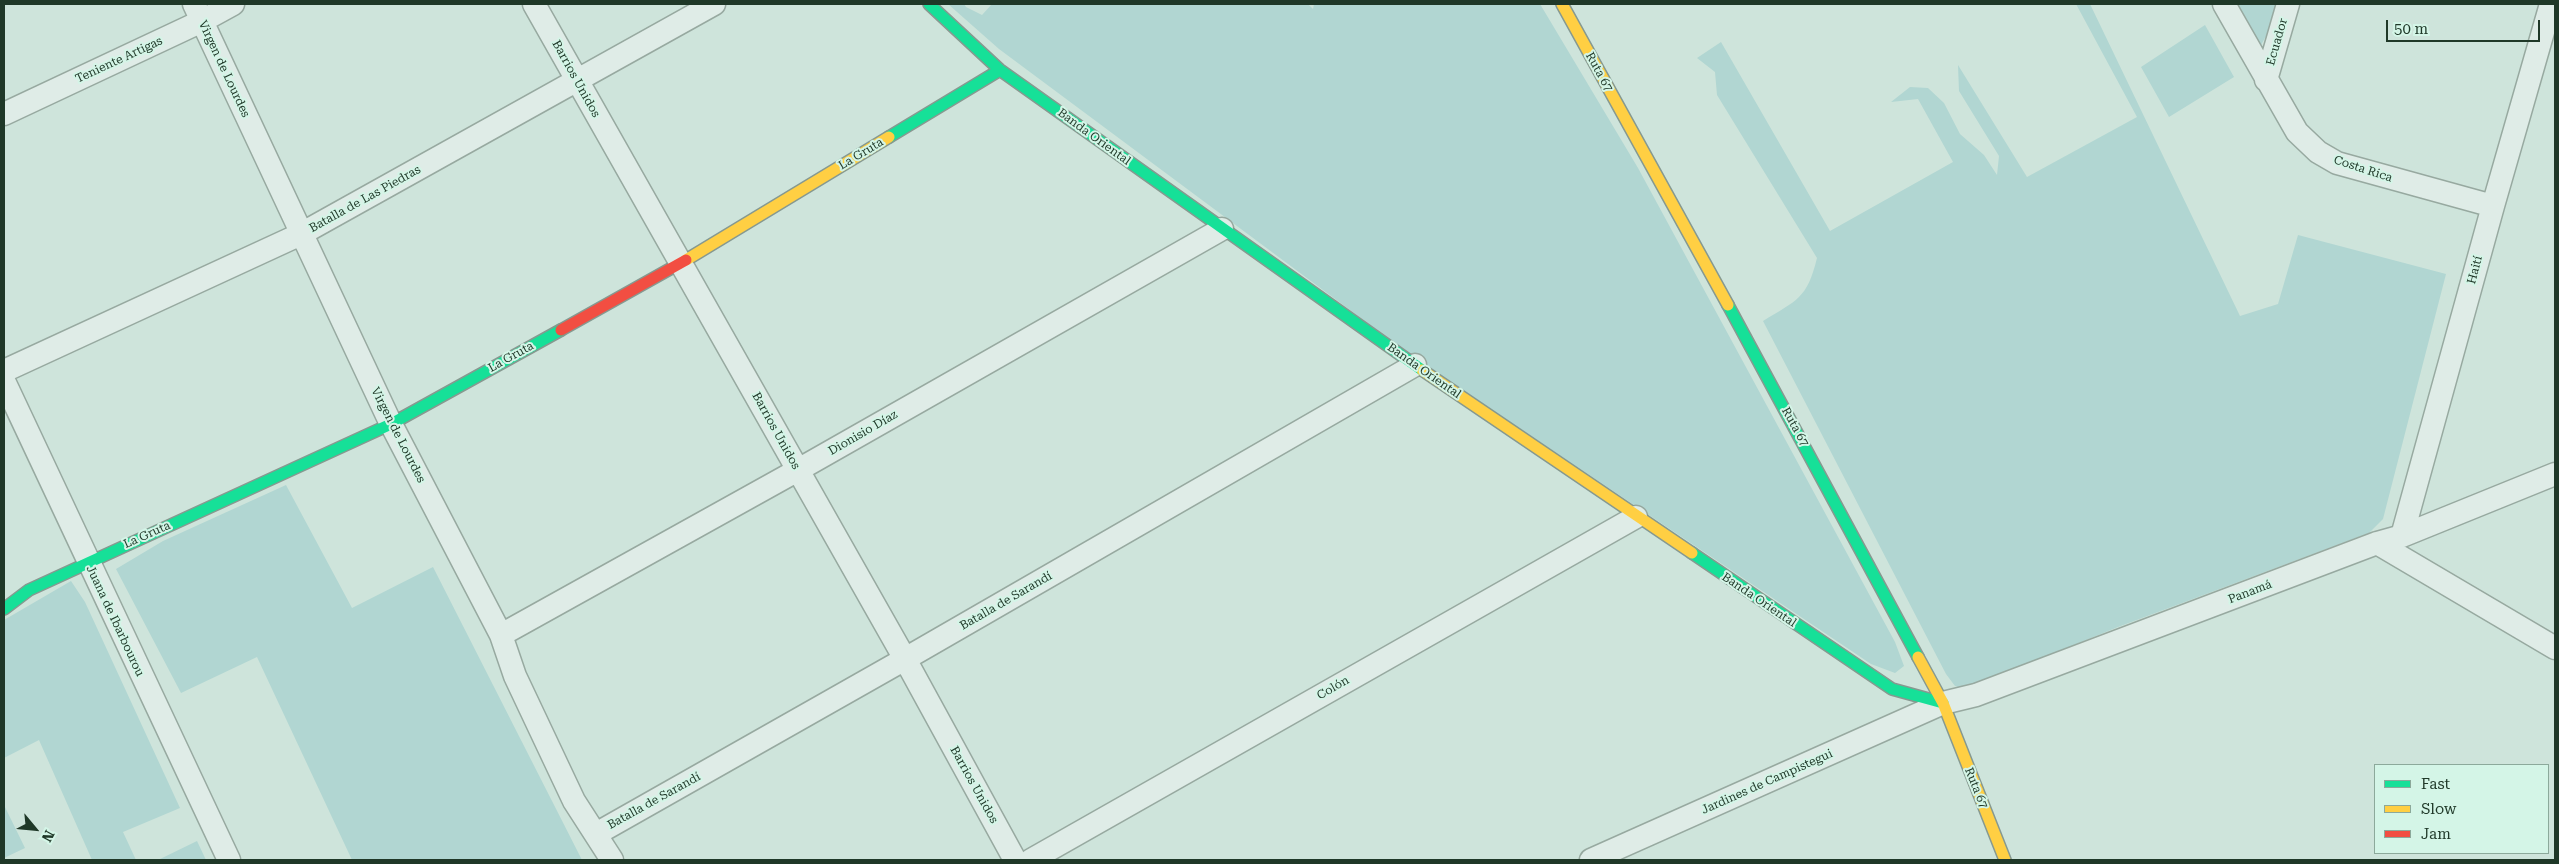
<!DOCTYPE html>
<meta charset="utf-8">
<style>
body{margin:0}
#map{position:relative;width:2559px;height:864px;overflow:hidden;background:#cee4db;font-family:"Roboto Serif",serif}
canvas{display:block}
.frame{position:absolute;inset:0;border:5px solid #1f3828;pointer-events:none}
.legend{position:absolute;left:2374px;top:764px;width:175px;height:90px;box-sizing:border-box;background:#d4f5e7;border:1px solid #8ca99b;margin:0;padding:6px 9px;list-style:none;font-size:15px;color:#1f3828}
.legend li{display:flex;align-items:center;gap:10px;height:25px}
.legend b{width:25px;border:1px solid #8ca99b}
.north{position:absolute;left:10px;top:804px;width:50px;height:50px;-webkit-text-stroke:4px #d4f5e7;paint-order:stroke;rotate:118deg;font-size:14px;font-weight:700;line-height:20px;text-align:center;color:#1f3828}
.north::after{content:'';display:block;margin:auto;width:18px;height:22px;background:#1f3828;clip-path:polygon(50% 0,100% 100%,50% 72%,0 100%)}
.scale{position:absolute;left:2386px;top:20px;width:154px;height:22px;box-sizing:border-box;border:2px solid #1f3828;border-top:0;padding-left:6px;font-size:15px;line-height:18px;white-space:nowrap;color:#1f3828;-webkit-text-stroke:4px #d4f5e7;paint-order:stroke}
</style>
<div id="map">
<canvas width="2559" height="864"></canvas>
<div class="frame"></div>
<ul class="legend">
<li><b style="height:6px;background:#16e098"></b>Fast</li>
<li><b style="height:6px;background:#ffcf43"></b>Slow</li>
<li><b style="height:6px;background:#f24e42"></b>Jam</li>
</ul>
<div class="north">N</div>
<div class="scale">50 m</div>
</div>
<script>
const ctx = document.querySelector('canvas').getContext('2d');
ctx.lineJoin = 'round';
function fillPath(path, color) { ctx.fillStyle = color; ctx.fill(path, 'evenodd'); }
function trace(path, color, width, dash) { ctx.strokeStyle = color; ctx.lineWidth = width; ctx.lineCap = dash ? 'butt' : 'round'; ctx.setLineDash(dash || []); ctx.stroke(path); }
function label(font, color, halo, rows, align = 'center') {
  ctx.font = font + ' "Roboto Serif",serif'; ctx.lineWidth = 4; ctx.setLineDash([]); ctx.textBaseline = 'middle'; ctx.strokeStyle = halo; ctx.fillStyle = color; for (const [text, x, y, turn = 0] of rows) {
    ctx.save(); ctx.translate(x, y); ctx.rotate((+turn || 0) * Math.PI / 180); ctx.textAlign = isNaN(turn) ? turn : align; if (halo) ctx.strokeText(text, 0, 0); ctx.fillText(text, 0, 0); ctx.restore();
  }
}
fillPath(new Path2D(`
 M948,4H964L966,7L982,15L992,4H1308L1313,9L1314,4H1540L1638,168L1895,642L1904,666L1895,673L1871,664L1409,354L999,49Z
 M2076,4H2090L2240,316L2278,304L2298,235L2446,274L2383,519L2369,533L2118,627L1966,689L1955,686L1946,674L1763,321C1797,300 1807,299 1817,258L1717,95L1715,72L1697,58L1721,42L1830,231L1953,162L1918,99L1891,102L1910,87L1928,88L1944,103L1960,134L1984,155L1997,175L1999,156L1959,91L1958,65L2027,177L2137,117Z
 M2233,4H2276L2269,31L2261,45L2257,43Z
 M2205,25L2234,77L2169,117L2141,67Z
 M286,485L352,608L433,567L582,860H352L257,657L181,693L116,569L163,541Z
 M71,581L85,602L180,808L123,832L136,860H92L39,740L4,758V620Z
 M4,805L25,848L4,858Z
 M197,841L206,860H158Z`), '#b1d6d2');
const street = new Path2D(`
 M194,4L391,424L501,635L515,676L574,801L612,860
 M534,4L905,659L1015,860
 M2224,4L2297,132L2318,152L2337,163L2493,206
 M2266,80L2288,4
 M4,114L202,21L233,4
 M4,371L301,234L714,4
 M4,381L229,860
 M2402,536L2493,206L2551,4
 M2377,543L2555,648
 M501,635L798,470L1222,229
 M596,834L905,659L1415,365
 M1031,860L1636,517
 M1591,860L1943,703L1976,695L2377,543L2402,536L2555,474`);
const fast = new Path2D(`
 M929,4L1000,70L1422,370
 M889,137L1000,70
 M1728,305L1918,657
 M1692,553L1892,689L1943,703
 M4,609L29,590L391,424L561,330`);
const slow = new Path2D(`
 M1562,4L1728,305
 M686,260L889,137
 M1422,370L1692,553
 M1918,657L1943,703L2005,860`);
const jam = new Path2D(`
 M561,330L686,260`);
trace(street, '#97a9a0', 25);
trace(fast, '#869990', 14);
trace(slow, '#869990', 14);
trace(jam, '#869990', 14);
trace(street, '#dfece7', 22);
trace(fast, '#16e098', 11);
trace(slow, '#ffcf43', 11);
trace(jam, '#f24e42', 11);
label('12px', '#1f3828', '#d4f5e7', [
 ["Ecuador",2277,42,-74],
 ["Teniente Artigas",119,60,-25],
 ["Virgen de Lourdes",224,69,65],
 ["Ruta 67",1599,72,61],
 ["Barrios Unidos",576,79,61],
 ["Banda Oriental",1094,137,36],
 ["La Gruta",861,154,-31],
 ["Costa Rica",2363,169,18],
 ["Batalla de Las Piedras",365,199,-29],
 ["Haití",2475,270,-75],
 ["La Gruta",511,357,-29],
 ["Banda Oriental",1424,371,35],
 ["Ruta 67",1795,427,61],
 ["Barrios Unidos",776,431,61],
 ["Dionisio Díaz",863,433,-30],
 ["Virgen de Lourdes",398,435,63],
 ["La Gruta",147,535,-24],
 ["Panamá",2250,592,-21],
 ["Banda Oriental",1759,600,34],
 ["Batalla de Sarandí",1006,601,-30],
 ["Juana de Ibarbourou",115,621,65],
 ["Colón",1333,688,-30],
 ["Jardines de Campistegui",1767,782,-24],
 ["Barrios Unidos",974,785,61],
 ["Ruta 67",1976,788,68],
 ["Batalla de Sarandí",654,801,-29]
]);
</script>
